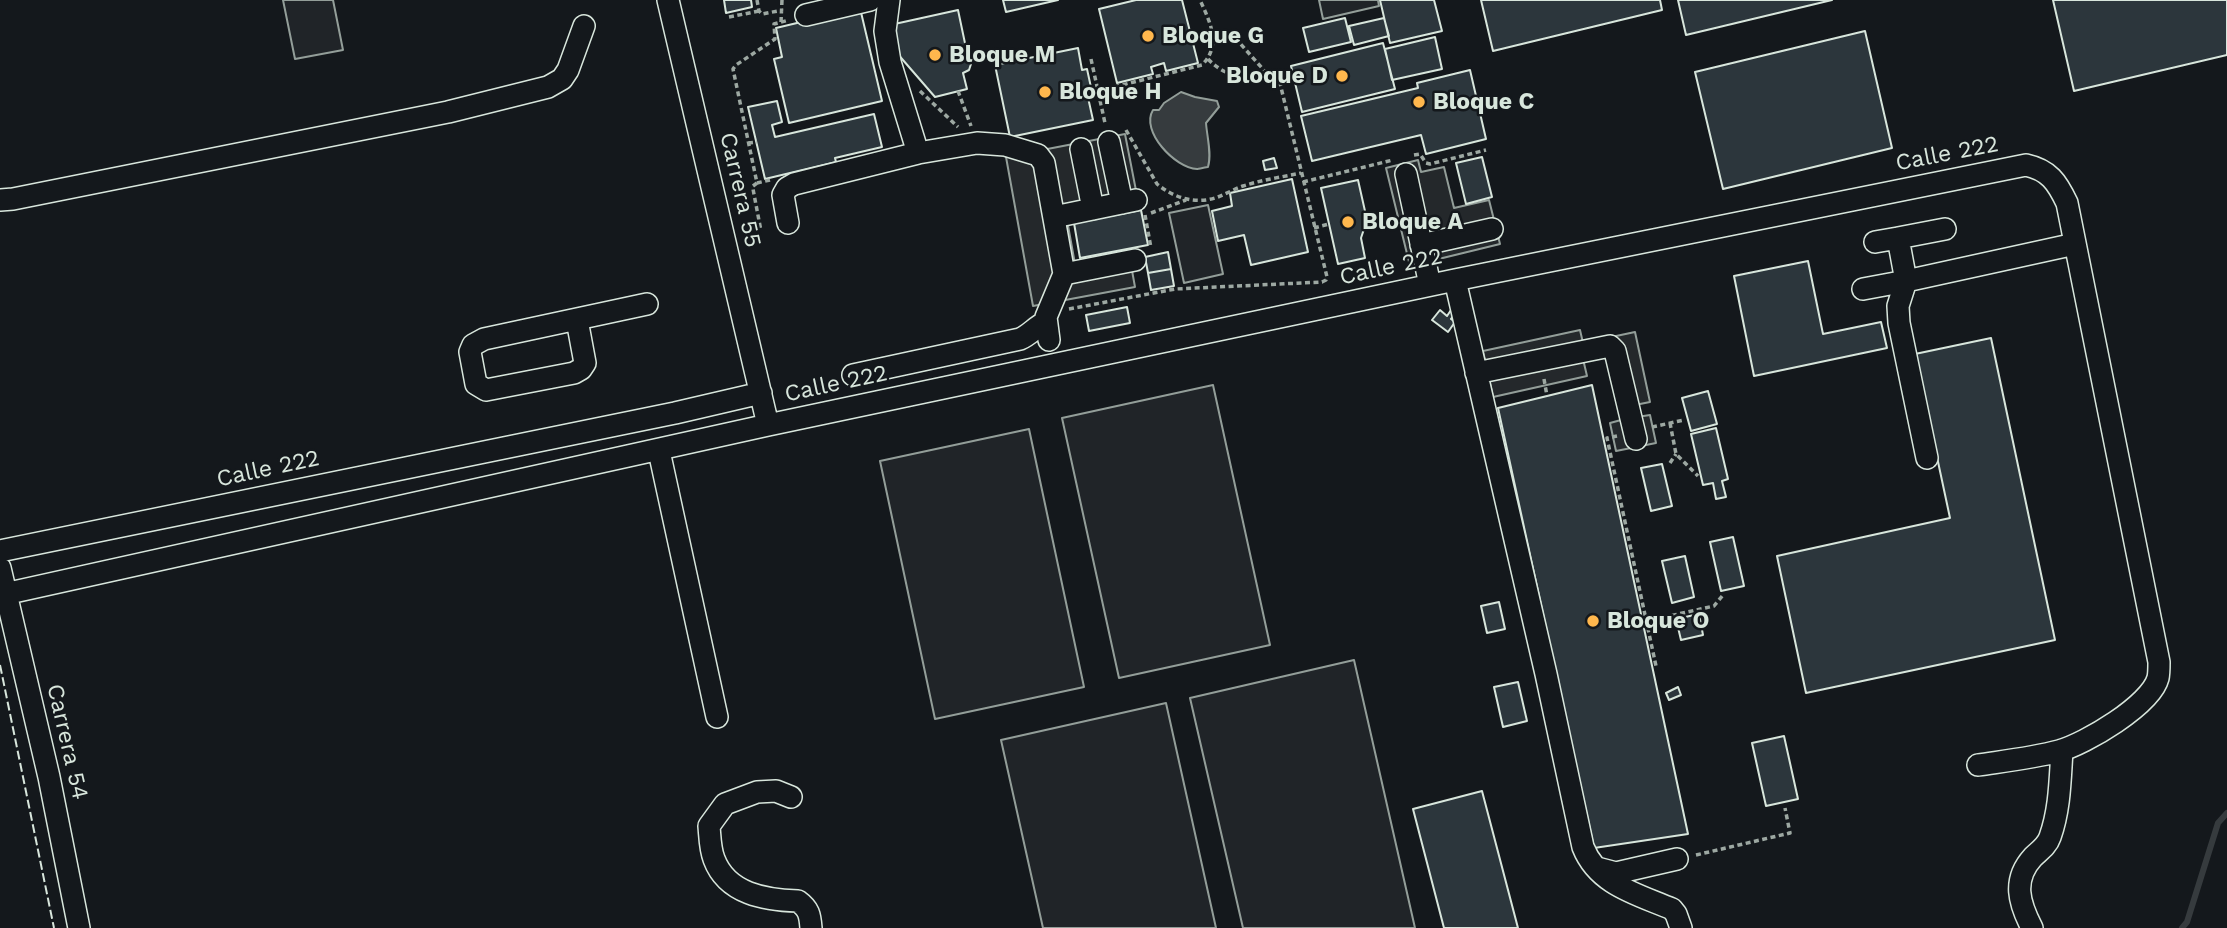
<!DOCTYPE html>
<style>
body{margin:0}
canvas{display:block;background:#14181c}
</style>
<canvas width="2227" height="928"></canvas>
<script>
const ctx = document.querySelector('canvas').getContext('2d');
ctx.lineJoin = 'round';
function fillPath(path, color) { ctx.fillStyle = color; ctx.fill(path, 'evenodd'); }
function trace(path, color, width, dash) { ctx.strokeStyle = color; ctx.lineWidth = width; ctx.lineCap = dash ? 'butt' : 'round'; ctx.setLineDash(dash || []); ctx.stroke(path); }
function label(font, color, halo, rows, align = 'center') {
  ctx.font = font + ' "Work Sans",sans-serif'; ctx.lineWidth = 5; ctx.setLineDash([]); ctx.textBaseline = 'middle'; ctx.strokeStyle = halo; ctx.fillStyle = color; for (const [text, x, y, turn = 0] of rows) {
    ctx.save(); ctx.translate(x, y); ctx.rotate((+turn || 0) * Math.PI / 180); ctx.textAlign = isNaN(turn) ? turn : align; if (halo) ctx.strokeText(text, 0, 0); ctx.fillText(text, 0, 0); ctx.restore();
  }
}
const green = new Path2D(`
 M283,0H333L343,50L295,59Z
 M1319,0H1378L1379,6L1323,19Z
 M1208,205L1223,274L1184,283L1169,213Z
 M1213,385L1270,645L1119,678L1062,418Z
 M1029,429L1084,687L935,719L880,461Z
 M1354,660L1415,928H1243L1190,698Z
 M1166,703L1216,928H1043L1001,740Z`);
fillPath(green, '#202428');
trace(green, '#939e99', 2);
const parking = new Path2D(`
 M1125,134L1139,206L1067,220L1075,264L1129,254L1135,287L1033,306L1006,157Z
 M1418,160L1421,172L1444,167L1454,208L1489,200L1500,244L1410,266L1386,168Z
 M1580,330L1583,343L1635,332L1650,402L1635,405L1637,417L1650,415L1656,443L1616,451L1610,423L1621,420L1606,354L1583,359L1587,376L1493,397L1483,351Z`);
fillPath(parking, '#24282b');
trace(parking, '#939e99', 2);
const water = new Path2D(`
 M1181,92L1195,97L1217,101L1219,107L1206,123C1207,137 1212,154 1208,167C1207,167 1198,169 1197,169C1175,168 1140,131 1153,110H1159L1164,103Z`);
fillPath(water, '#363b3e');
trace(water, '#939e99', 2);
trace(new Path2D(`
 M2182,928L2187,922L2218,823L2227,813`), '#363b3e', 6);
const building = new Path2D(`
 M724,0H751L752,7L726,13Z
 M1003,0H1058L1006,12Z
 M1136,0H1182L1198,63L1166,71L1164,63L1151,67L1153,74L1117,83L1099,9Z
 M1380,0H1434L1442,31L1390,43Z
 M1481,0H1660L1662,10L1493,51Z
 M1678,0H1832L1686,35Z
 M2053,0H2227V55L2074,91Z
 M860,8L882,101L789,123L774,59L782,57L776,28Z
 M958,10L966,48L973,58L969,70L963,73L967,89L935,97L896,52L890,25Z
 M1345,18L1351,42L1309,52L1303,28Z
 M1384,18L1389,36L1354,45L1349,26Z
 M1865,31L1892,148L1723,189L1695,72Z
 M1435,37L1442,69L1392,80L1385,49Z
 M1383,43L1395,89L1302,112L1291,66Z
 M1078,48L1082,70L1087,69L1092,92L1087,93L1093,120L1010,137L995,65Z
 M1470,70L1486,139L1426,154L1421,135L1312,161L1301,116L1418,88L1417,83Z
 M777,101L782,122L772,125L775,137L874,114L882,147L835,158L836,162L765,179L748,107Z
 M1482,157L1492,197L1466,204L1456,163Z
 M1274,158L1277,168L1265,170L1263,161Z
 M1292,179L1308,252L1251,265L1244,235L1218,241L1212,211L1232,206L1230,193Z
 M1358,180L1367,220L1361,238L1365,258L1338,264L1321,188Z
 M1141,210L1148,245L1080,258L1074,223Z
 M1168,252L1171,269L1148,273L1145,257Z
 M1808,261L1823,334L1881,322L1887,348L1754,376L1734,276Z
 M1171,269L1174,286L1151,290L1148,273Z
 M1127,307L1130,323L1089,331L1086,315Z
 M1453,307L1458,311L1451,319L1455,322L1448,332L1432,320L1440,310L1447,316Z
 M1991,338L2055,640L1806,693L1777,556L1950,518L1915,354Z
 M1592,385L1688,834L1594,848L1498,408Z
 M1708,391L1717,424L1691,431L1682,398Z
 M1716,428L1728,479L1722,481L1726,497L1716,499L1713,483L1703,485L1691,434Z
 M1662,464L1672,506L1651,511L1641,468Z
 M1733,537L1744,586L1721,591L1710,542Z
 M1685,556L1694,597L1672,603L1662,561Z
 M1499,602L1505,629L1487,633L1481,606Z
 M1699,614L1703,635L1681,640L1676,619Z
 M1518,682L1527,721L1503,727L1494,687Z
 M1678,687L1681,695L1669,700L1666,693Z
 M1784,736L1798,799L1766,806L1752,743Z
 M1482,791L1518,928H1444L1413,809Z`);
fillPath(building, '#2c363c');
trace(building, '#d8e6dc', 2);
const minor = new Path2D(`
 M668,0L768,425
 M889,0L885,31L890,62L918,153
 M806,15L870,0
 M1109,142L1122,203
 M1081,149L1093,209
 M1406,174L1430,285
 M0,200L13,199L448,112L548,87L562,79L568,70L584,26
 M1054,217L1136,200
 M788,223L783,195L787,188L794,184L918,153L977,143L1005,145L1038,155L1044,163L1064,274L1046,317L1049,340
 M1898,238L1945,229
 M1421,245L1492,229
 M1064,274L1135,260
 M1455,280L1546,674L1583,847C1598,885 1637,894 1672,909L1676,914L1681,928
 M1863,289L1906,281L1898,238L1875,242
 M577,320L585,363L581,369L574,373L486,390L476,384L470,352L473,345L484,339L647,304
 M1476,373L1610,346L1615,351L1636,439
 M853,375L1020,339C1030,335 1036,326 1046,322
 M659,451L717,717
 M1927,458L1899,323L1898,306L1906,281L2075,244
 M0,551L675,413L761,393
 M0,568L49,777L79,928
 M0,595L768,425L1455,280L2026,165C2049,170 2057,182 2067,203L2159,662C2159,667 2159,674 2158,678C2151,705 2085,744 2059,751C2033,758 2005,761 1978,765
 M791,797L776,791L757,792L725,804L709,826C710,837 710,849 714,859C727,894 765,900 798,901C809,909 810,915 811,928
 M1597,868L1616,873L1677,859
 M2032,928C2019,903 2012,880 2033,857C2039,851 2047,846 2050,837C2060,809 2060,780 2062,750`);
trace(minor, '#d8e6dc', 24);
trace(new Path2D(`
 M757,0L759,11L762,14L783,10
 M729,17L759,11
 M781,22L782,0
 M1213,31H1229L1270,77
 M1091,59L1105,123
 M1208,59C1232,84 1261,79 1292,72
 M920,91L958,127
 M958,91L971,126
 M1098,91L1202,65C1222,45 1210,22 1200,0
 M1126,130L1157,184C1174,198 1196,205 1218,197C1226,194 1234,189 1243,186C1261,180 1282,177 1301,173
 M748,143L757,142
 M1414,155L1420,154L1426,163L1430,164L1486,150
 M770,180L757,183L733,69L736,65L775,39L774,24L789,20
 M1303,182L1393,160
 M757,183L753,186V189L761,231
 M1151,213L1186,200
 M1145,215L1151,248
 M1314,228L1329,224
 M1069,309L1175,289L1322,282L1326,280L1327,277L1278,75
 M1544,379L1547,396
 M1670,423L1676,454L1698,476
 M1652,427L1684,420
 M1617,436L1607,438L1656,666
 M1670,463L1676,454
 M1647,621L1714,606L1723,595
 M1696,855L1790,833L1785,808`), '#9da8a2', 3.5, [5, 3.5]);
trace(minor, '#14181c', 21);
trace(new Path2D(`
 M0,665L54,928`), '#d8e6dc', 2, [9, 3.5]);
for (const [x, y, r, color] of [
 [1148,36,7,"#ffb74d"],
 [935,55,7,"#ffb74d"],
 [1342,76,7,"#ffb74d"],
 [1045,92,7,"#ffb74d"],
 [1419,102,7,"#ffb74d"],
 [1348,222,7,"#ffb74d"],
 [1593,621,7,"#ffb74d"]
]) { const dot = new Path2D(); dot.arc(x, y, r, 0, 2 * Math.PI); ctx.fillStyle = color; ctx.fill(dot); trace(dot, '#14181c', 2.5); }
label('bold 23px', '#d8e6dc', '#14181c', [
 ["Bloque G",1162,36],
 ["Bloque M",949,55],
 ["Bloque D",1328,76,"right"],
 ["Bloque H",1059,92],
 ["Bloque C",1433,102],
 ["Bloque A",1362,222],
 ["Bloque O",1607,621]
], 'left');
label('23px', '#d8e6dc', '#14181c', [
 ["Calle 222",1947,154,-11],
 ["Carrera 55",740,190,77],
 ["Calle 222",1391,267,-12],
 ["Calle 222",836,384,-12],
 ["Calle 222",268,469,-12],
 ["Carrera 54",67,742,77]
]);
</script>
